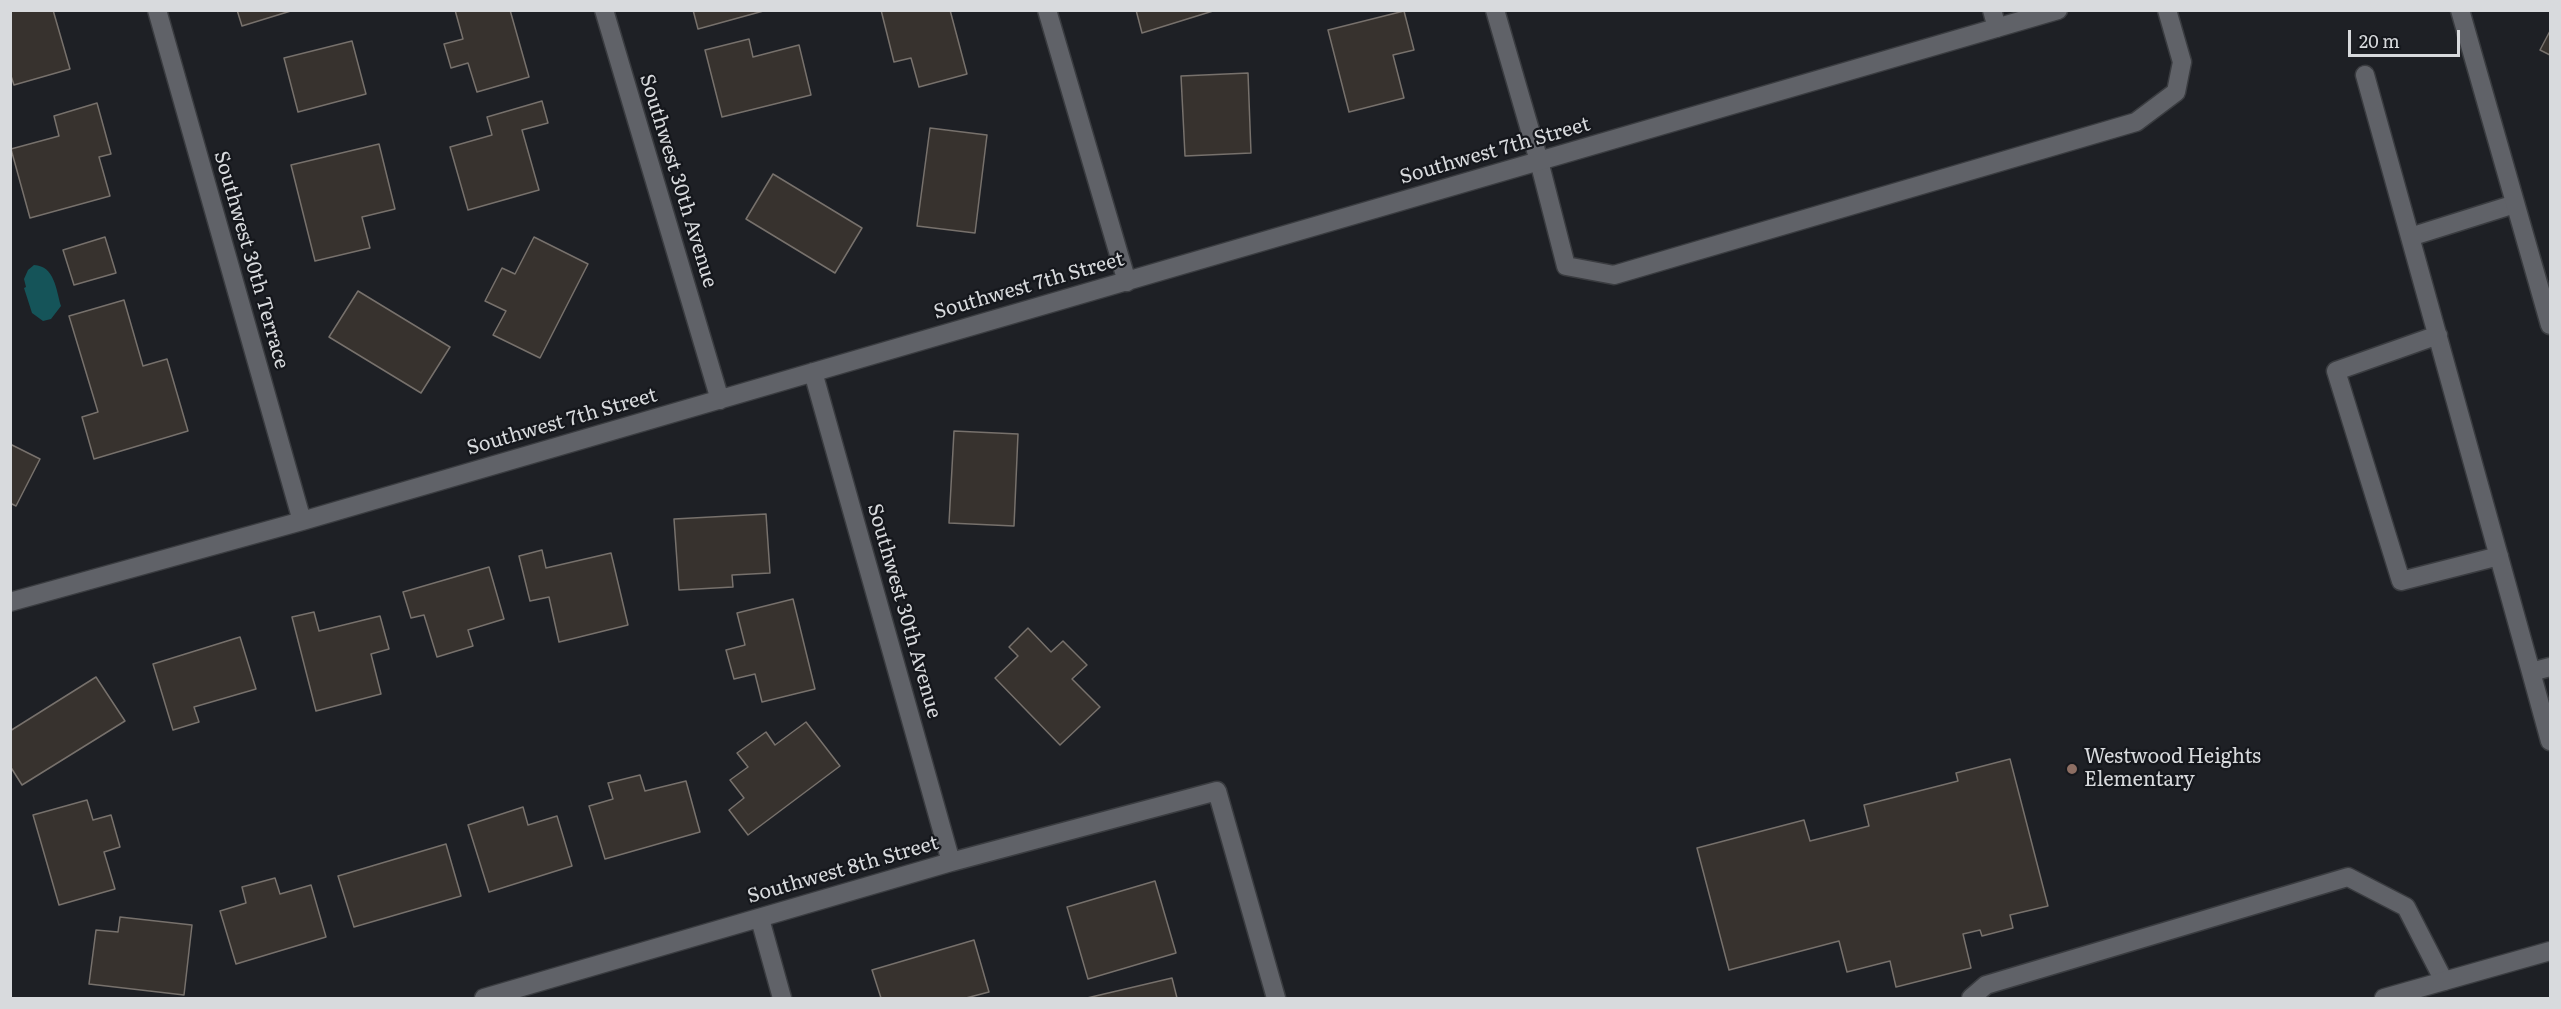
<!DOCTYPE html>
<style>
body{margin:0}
#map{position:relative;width:2561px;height:1009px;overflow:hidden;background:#1e2025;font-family:Literata,serif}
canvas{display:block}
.frame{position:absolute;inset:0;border:12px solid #d8dadd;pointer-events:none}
.scale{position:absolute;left:2348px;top:30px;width:112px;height:27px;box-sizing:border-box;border:3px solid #d8dadd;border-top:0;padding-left:8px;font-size:18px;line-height:21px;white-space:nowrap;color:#d8dadd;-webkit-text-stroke:4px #15171c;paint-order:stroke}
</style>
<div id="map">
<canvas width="2561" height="1009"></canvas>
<div class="frame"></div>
<div class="scale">20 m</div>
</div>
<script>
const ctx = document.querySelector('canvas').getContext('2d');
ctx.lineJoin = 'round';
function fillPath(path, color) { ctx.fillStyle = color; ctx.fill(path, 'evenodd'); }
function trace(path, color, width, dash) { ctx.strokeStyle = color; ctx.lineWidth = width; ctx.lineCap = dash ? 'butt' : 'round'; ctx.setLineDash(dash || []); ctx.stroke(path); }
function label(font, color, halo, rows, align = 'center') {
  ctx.font = font + ' Literata,serif'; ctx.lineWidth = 4.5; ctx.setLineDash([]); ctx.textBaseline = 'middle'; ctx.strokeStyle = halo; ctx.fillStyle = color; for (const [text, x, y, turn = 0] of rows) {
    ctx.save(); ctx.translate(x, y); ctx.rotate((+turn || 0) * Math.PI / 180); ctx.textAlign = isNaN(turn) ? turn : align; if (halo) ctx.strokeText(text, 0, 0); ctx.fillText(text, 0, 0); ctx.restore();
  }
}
fillPath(new Path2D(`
 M34,265C55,266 56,290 61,306L51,319L43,321L32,313L24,288L26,287L24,279L28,270Z`), '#155459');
const building = new Path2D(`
 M10,10H53L70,69L14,85L10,73Z
 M237,10H294L242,26Z
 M455,10H510L529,77L477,92L468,63L451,68L444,44L463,39Z
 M693,10H767L698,29Z
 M881,10H950L967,74L919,87L911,58L894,62Z
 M1136,10H1213V11L1142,33Z
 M1404,11L1414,50L1393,55L1404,98L1349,112L1328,30Z
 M2550,31V55L2540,50Z
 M749,39L753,57L799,45L811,95L722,117L705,50Z
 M352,41L366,94L298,112L284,58Z
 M1248,73L1251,153L1185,156L1181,76Z
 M542,101L548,123L522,130L539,190L468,210L450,147L492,135L487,117Z
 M97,103L111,154L99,157L110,196L30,218L11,149L59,136L54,116Z
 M930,128L987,135L975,233L917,226Z
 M379,144L395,209L362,217L370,248L315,261L291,165Z
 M773,174L862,228L835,273L746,219Z
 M105,237L116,273L74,285L63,250Z
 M534,237L588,264L540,358L493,335L506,311L485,301L502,268L515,274Z
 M358,291L450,347L421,393L329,337Z
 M124,300L143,366L167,359L188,431L94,459L82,417L98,412L69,316Z
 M954,431L1018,434L1014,526L949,523Z
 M10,444L40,459L16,506L10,503Z
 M766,514L770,573L732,575L733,587L679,590L674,519Z
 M542,550L546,568L611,553L628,625L559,642L549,597L530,601L519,556Z
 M489,567L504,619L468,630L473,646L437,657L424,615L411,618L403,592Z
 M793,599L815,689L762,702L755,674L734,679L726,650L745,645L737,613Z
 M314,612L319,631L380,616L389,649L371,654L381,694L316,711L292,617Z
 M1028,628L1051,652L1063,641L1087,665L1072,679L1100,707L1060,745L995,678L1018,656L1009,647Z
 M240,637L256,689L194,707L199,722L173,730L153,664Z
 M96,677L125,721L22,785L10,766V731Z
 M806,722L840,766L748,835L729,810L744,798L730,780L748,767L737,753L766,732L775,745Z
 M2010,759L2048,906L2010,915L2013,928L1982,936L1980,930L1963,934L1971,968L1896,987L1890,961L1847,972L1839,941L1729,970L1697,848L1804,820L1810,841L1869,826L1864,805L1958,781L1956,773Z
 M640,775L645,791L686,781L700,832L605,859L589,806L613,799L608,783Z
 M87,800L93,820L111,815L120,847L104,852L115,889L59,905L33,815Z
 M523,807L528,825L557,816L572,866L489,892L468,825Z
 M446,844L461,896L354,927L338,876Z
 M275,878L280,894L311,885L326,937L236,964L220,911L246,903L242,887Z
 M1155,881L1176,953L1088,979L1067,907Z
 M120,917L192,925L184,995L89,984L96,930L118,932Z
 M974,940L989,992L966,998H881L872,970Z
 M1172,978L1177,998H1087Z`);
fillPath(building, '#37322e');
trace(building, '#77716c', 1.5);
const service = new Path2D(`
 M2365,75L2531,672
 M1539,161L1566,266L1614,275L2136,122L2176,92L2182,62L2167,10
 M2410,237L2515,204
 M2438,335L2336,371L2401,581L2499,556
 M2550,667L2531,672L2550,741
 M1971,998L1986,985L2348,877L2406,907L2444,981`);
const minor = new Path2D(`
 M157,10L302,521
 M604,10L720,400
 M1047,10L1127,282
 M1495,10L1539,161
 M1992,10L1997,28
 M2460,10L2550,325
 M813,372L951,862
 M10,602L302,521L2058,10
 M760,919L782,998
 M484,998L951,862L1217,791L1276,998
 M2384,998L2550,951`);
trace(service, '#3a3c40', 21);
trace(minor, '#3a3c40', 21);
trace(service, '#606268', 18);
trace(minor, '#606268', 18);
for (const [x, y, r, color] of [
 [2072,769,6,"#8d6e63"]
]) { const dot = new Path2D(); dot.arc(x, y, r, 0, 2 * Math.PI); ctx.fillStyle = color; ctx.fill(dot); trace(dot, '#15171c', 2); }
label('20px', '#d8dadd', '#15171c', [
 ["Southwest 7th Street",1495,151,-16],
 ["Southwest 30th Avenue",678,181,73],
 ["Southwest 30th Terrace",251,260,74],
 ["Southwest 7th Street",1029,286,-16],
 ["Southwest 7th Street",562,422,-16],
 ["Southwest 30th Avenue",904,611,74],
 ["Southwest 8th Street",843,870,-16]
]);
label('20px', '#d8dadd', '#15171c', [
 ["Westwood Heights",2084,757],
 ["Elementary",2084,780]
], 'left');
</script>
